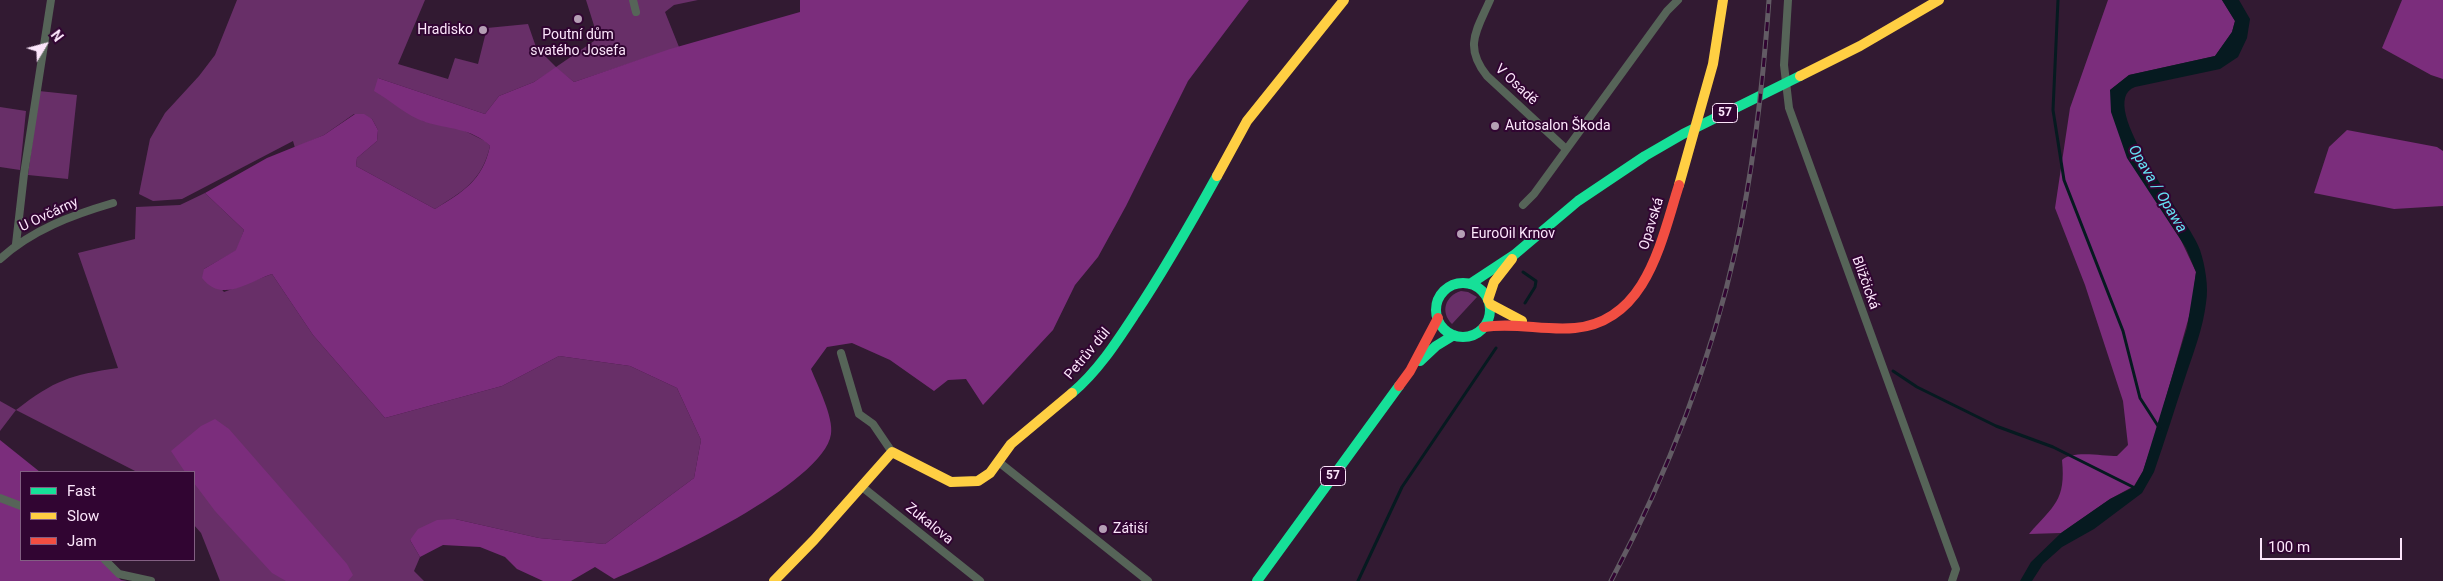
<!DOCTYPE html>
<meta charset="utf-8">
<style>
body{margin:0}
#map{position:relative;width:2443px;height:581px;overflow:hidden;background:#321a32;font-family:Roboto,sans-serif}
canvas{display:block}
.legend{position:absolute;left:20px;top:471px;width:175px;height:90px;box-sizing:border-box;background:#310532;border:1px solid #825f82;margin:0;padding:6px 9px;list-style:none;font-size:15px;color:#fce6fb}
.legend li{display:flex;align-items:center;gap:10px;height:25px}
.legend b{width:25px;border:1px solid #825f82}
.north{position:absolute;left:20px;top:20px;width:50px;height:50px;-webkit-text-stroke:4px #310532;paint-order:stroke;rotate:53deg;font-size:14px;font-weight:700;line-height:20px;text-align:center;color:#fce6fb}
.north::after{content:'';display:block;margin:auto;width:18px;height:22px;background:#fce6fb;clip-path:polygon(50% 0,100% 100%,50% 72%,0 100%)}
.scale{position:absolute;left:2260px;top:538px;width:142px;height:22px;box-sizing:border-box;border:2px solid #fce6fb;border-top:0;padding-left:6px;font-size:15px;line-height:18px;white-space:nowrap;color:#fce6fb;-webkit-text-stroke:4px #310532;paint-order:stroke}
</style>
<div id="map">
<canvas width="2443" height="581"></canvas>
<ul class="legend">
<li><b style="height:6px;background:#16e098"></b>Fast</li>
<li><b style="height:6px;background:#ffcf43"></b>Slow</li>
<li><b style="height:6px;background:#f24e42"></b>Jam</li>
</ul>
<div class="north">N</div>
<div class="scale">100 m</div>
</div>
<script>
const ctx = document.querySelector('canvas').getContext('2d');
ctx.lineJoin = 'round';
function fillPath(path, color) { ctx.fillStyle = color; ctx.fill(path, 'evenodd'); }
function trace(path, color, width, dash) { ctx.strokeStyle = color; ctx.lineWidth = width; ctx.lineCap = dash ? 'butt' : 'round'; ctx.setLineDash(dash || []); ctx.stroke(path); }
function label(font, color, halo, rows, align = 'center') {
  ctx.font = font + ' Roboto,sans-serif'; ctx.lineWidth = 4; ctx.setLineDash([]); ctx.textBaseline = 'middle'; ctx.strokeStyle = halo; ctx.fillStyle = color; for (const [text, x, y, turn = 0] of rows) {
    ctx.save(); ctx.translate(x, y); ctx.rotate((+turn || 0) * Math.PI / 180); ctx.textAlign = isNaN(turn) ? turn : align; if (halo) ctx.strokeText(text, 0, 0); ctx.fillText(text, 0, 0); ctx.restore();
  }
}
fillPath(new Path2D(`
 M237,0H425L398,64L448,79L455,58L478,64L487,28L528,24L536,47L556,67L594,41L597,35L586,0H698L674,5L665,12L679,47L574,82L556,68L534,82L499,96L485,114L378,78L423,121L461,129L485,141L490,146C482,181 463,191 435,209L356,166L357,158L377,141L378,130L372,119L354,114L324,135L295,148L293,141L182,199L153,201L139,194L150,139L165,113L199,76L215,55Z
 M39,91L77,95L68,179L28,175Z
 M0,107L26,111L20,170L0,167Z
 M205,193L244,230L237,250L204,269L224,292L272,274L313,335L385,418L502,386L559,356L630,366L677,388L701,440L694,478L605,544L539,538L455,519L410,540L420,557L414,571L424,581H220L201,533L194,525V472H137L16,410L0,431V401L16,410C55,380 70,375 118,368L78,253L135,239L136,207L180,205Z
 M1461,291L1468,292L1477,297L1452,324C1440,312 1445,296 1461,291Z`), '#682f68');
fillPath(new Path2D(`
 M800,0H1249L1188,81L1126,206L1098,257L1075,285L1053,330L983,405L966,379L948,380L934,391L890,360L852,343L827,347L811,369C817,384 834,418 831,434C824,484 659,560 614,579L595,567L571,581H543L517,569L505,557L480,547L443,545L420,557L410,540L418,529L437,520L455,519L539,538L605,544L694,478L701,440L677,388L630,366L559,356L502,386L385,418L313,335L272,274C246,283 222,303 202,278L204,269L236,250L244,230L205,193L267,158L324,135L355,114H364L372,119L378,130L377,141L357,158L356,166L435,209C463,192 483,180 490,146C472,128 447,129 425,122C407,116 390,100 374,91L378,78L485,114L499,96L534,82L556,67L574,82L670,49L800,12Z
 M2108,0H2222L2235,21L2232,32L2215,56L2129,75L2110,90L2196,272L2192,306L2156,433L2143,471L2134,486L2110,499L2061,533L2029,534C2054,505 2066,501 2062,460C2072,450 2102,456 2117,456L2128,445L2123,401L2085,285L2055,208L2070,108Z
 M2402,0H2443V79L2431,75L2382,48Z
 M2347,130L2437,147L2443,151V206L2394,209L2314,193L2329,147Z
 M215,419L229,429L347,564L353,575L348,581H286L272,573L215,511L194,483V472H185L171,451L201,426Z
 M0,440L40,472H21V560H101L121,580L127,581H0Z`), '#7b2d7c');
fillPath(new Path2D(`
 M2222,0H2239L2250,19L2247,38L2238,57L2220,69L2135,87C2092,103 2193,224 2200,250C2205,265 2209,287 2206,303C2203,328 2194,351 2186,375C2175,408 2165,440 2154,472L2142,493L2094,529L2062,547L2043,564L2032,581H2020L2031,562L2061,533L2110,499L2134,487L2143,471L2187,328L2196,272L2186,248L2127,158L2111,112L2110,90L2129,75L2215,56L2232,32L2235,21Z`), '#061a20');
trace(new Path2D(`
 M2058,0L2053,110L2064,180L2123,331L2140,398L2160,429
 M1523,272L1536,281L1535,287L1525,303
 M1893,371L1917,387L1996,426L2053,447L2137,489
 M1358,581L1402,487L1496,348`), '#061a20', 3);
trace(new Path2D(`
 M633,0L636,12
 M1490,0C1477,30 1463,46 1487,76L1566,149
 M1788,0L1784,65L1789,108L1956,569L1952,581
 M1523,205L1534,194L1667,11L1678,0
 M16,244L24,174L51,0
 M0,259C32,230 72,215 113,203
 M841,353L859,414L873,424L892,452
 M1000,463L1148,581
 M861,486L980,581
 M0,498L21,506
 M105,560L119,574L151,581`), '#566458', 8);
trace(new Path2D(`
 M1436 310a27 27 0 1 1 54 0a27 27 0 1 1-54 0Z
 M1470,284L1514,255L1578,201L1645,156L1683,134L1800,76
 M1420,361L1436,346L1454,335
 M1072,393C1098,371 1116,343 1135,314C1165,269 1191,223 1217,176
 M1257,581L1399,386`), '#16e098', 10);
trace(new Path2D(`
 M1800,76L1860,46L1939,0
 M1217,176L1247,121L1344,0
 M1679,185L1713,64L1723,0
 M1488,300L1494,282L1512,259
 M1490,304L1522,321
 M774,581L814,540L892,452L951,482L978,481L990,473L1011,444L1072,393`), '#ffcf43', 10);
trace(new Path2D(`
 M1484,327C1515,322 1544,331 1575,328C1647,321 1661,241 1679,185
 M1399,386L1410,371L1438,318`), '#f24e42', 10);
const rail = new Path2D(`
 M1611,581C1667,475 1710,365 1736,248C1754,167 1763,83 1769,0`);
trace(rail, '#625b64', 5);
trace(rail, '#310532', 3, [9]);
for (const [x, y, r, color] of [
 [578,19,5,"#b59fb5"],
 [483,30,5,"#b59fb5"],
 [1495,126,5,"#b59fb5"],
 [1461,234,5,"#b59fb5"],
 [1103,529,5,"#b59fb5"]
]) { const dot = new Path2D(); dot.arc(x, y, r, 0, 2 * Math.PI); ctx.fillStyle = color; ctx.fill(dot); trace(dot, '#310532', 2); }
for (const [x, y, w] of [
 [1725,113,25],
 [1333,476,25]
]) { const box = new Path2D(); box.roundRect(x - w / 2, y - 9.5, w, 19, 4); ctx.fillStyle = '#310532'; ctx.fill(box); trace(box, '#fce6fb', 1); }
label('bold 12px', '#fce6fb', null, [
 ["57",1725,113],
 ["57",1333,476]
]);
label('14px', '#fce6fb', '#310532', [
 ["Hradisko",473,30,"right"],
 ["Poutní dům",578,35,"center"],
 ["svatého Josefa",578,51,"center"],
 ["Autosalon Škoda",1505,126],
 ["EuroOil Krnov",1471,234],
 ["Zátiší",1113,529]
], 'left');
label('14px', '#fce6fb', '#310532', [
 ["V Osadě",1516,85,43],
 ["U Ovčárny",49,215,-25],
 ["Opavská",1652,224,-73],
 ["Bližčická",1865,283,70],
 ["Petrův důl",1088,354,-50],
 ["Zukalova",929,524,39]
]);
label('italic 15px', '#65e3f4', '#310532', [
 ["Opava / Opawa",2157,189,59]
]);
</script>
